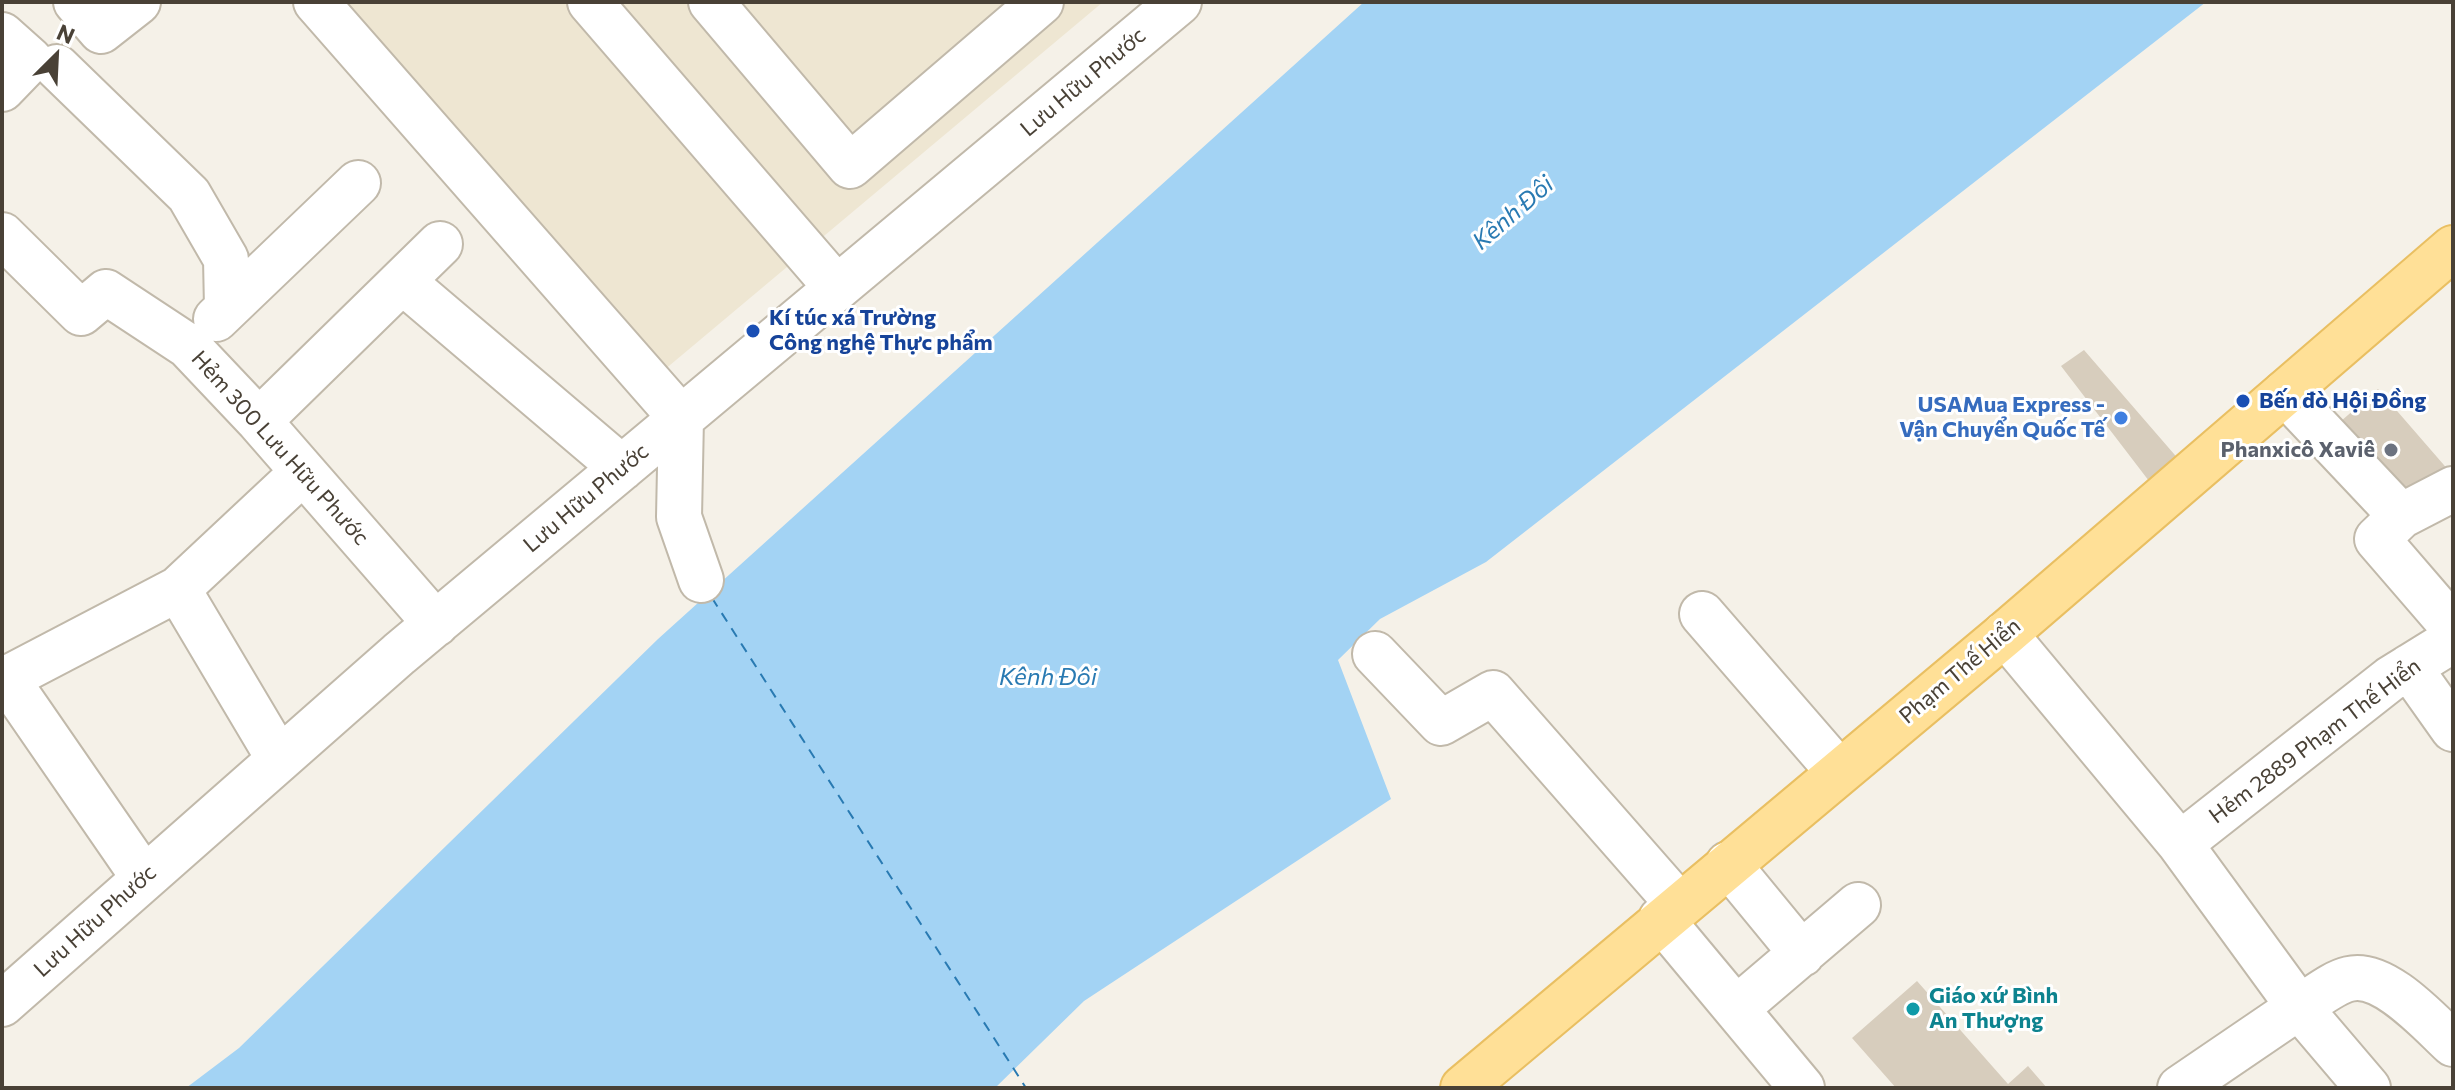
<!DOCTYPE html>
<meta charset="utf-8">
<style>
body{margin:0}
#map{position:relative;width:2455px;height:1090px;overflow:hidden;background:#f5f1e8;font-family:Commissioner,sans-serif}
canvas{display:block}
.frame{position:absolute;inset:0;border:4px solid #494136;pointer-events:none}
.north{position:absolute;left:16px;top:16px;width:80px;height:80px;-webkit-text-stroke:6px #fff;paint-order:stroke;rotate:24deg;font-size:22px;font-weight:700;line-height:32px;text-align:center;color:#494136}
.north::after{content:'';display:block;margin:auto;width:28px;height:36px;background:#494136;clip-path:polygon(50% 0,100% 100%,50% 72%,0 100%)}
</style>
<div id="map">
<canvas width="2455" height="1090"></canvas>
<div class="frame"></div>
<div class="north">N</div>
</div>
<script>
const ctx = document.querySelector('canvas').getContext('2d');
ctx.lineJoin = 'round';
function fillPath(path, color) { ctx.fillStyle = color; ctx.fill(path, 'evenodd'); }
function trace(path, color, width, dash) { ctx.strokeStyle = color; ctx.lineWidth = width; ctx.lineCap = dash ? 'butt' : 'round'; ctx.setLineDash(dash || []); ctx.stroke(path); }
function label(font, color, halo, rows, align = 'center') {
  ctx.font = font + ' Commissioner,sans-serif'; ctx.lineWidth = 6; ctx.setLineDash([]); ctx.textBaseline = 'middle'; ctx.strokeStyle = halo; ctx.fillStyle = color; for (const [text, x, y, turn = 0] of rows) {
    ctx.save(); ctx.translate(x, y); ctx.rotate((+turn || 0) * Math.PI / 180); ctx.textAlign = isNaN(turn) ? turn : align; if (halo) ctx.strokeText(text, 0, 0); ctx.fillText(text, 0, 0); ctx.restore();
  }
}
fillPath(new Path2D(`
 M331,2H1103L657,376Z`), '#eee6d2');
fillPath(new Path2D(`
 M1364,2H2206L1486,562L1380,619L1338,660L1391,799L1084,1001L995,1088H186L239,1048L658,639Z`), '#a3d3f4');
trace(new Path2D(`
 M712,598L1026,1088`), '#297ab2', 2, [10, 8]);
fillPath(new Path2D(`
 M2084,350L2187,469L2162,498L2061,366Z
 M2378,389L2450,472L2404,511L2333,428Z
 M1917,981L2008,1084L2028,1066L2047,1088H1896L1852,1038Z`), '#d7cdbd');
const minor = new Path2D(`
 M76,2L101,31L138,2
 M316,2L681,418L679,517L701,580
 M590,2L837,288
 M711,2L850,166L1041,2
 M2,35L30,60L2,89
 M57,67L189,195L226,259L227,308
 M2,235L81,313L106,292L188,346L259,421L436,624
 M402,281L622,468
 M216,319L358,183
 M2285,393L2401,516
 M259,421L440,244
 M2453,489L2401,516L2377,539L2453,627
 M178,589L279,759
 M1702,614L1839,772
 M2005,634L2180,844L2299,1007L2180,1088
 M1375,654L1441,723L1493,693L1679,905
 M2409,667L2453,729
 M6,678L144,878
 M2,681L178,589L303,472
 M2180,844L2390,679L2453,640
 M1728,864L1802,954
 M1661,919L1802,1088
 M2,1004L399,654L1179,2
 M1737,1008L1858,905
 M2368,1088L2299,1007C2314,999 2332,983 2349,979C2384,970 2430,1023 2453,1044`);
const major = new Path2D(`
 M1463,1088L2005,634L2453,248`);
trace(minor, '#c1b9aa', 48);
trace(major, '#e9bf62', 48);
trace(minor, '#fff', 44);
trace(major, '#ffe097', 44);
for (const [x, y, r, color] of [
 [753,331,8,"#1a4fb4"],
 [2243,401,8,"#1a4fb4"],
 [2121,418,8,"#3f7fe0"],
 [2391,450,8,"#6b7280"],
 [1913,1009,8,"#0f9aa8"]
]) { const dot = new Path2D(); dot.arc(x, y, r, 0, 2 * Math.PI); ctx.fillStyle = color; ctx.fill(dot); trace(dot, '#fff', 3); }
label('22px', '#494136', '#fff', [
 ["Lưu Hữu Phước",1083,82,-40],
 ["Hẻm 300 Lưu Hữu Phước",280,448,48],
 ["Lưu Hữu Phước",586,498,-40],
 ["Phạm Thế Hiển",1960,671,-40],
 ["Hẻm 2889 Phạm Thế Hiển",2315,741,-37],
 ["Lưu Hữu Phước",95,921,-42]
]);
label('bold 22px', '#164399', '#fff', [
 ["Kí túc xá Trường",769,318],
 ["Công nghệ Thực phẩm",769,343],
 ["Bến đò Hội Đồng",2259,401]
], 'left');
label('bold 22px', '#366cbe', '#fff', [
 ["USAMua Express -",2105,405],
 ["Vận Chuyển Quốc Tế",2105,430]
], 'right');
label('bold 22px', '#5b616d', '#fff', [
 ["Phanxicô Xaviê",2375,450]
], 'right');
label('bold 22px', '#0d838f', '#fff', [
 ["Giáo xứ Bình",1929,996],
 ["An Thượng",1929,1021]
], 'left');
label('italic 24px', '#297ab2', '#fff', [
 ["Kênh Đôi",1513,213,-41],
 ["Kênh Đôi",1048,677]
]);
</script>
